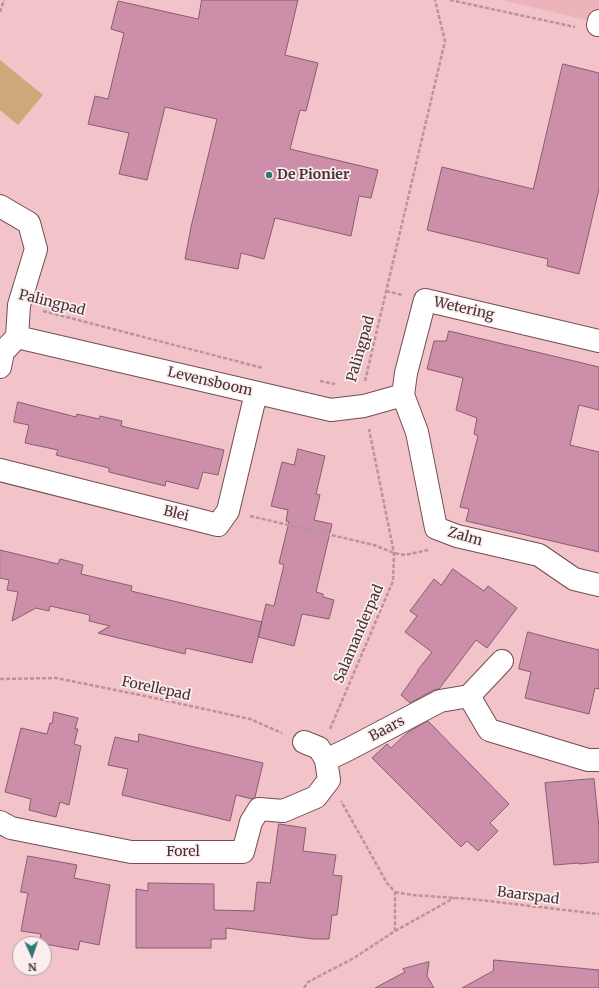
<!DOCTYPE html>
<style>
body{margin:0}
#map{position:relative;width:599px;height:988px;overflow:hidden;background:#f2c3c8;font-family:Merriweather,serif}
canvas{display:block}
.north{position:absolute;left:12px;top:936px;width:40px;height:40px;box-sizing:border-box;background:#fcedef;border:1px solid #b3a3a5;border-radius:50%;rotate:177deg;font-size:11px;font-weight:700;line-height:16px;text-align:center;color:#453335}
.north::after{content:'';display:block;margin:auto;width:14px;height:18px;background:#2f7874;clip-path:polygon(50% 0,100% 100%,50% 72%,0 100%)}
</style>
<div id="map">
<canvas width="599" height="988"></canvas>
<div class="north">N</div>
</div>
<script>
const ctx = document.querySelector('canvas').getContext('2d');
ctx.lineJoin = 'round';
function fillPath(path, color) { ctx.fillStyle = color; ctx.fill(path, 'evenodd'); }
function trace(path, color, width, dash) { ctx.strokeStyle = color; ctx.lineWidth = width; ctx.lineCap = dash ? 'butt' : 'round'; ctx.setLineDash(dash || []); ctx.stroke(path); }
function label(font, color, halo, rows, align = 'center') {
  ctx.font = font + ' Merriweather,serif'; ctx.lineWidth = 3.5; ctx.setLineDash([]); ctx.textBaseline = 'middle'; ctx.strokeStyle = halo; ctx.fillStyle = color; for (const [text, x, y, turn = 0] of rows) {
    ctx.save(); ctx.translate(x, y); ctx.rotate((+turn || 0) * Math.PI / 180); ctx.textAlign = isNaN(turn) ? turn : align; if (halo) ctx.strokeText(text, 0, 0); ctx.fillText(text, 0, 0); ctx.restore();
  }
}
fillPath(new Path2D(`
 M502,0H599V23Z`), '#ebb4bb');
fillPath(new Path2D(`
 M0,60L43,95L18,125L0,110Z`), '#cfa87a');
const building = new Path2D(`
 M202,0H298L285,55L318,63L306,111L300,110L290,149L378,170L371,198L359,196L351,236L275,218L264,259L241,253L238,269L185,259L191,227L217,119L165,107L147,180L119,174L129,133L88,124L95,96L108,99L124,33L111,29L118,1L198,19Z
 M563,64L599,73V189L579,274L547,266L548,259L427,230L442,167L533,189Z
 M449,331L599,367V410L579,405L570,445L599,452V552L466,521L469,509L460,507L478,436L474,434L477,418L456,410L463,378L427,369L434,341H446Z
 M18,402L76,417L77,414L99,419L100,416L122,421L121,426L224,450L218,475L203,472L198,489L166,481L165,486L109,472V468L56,455L58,450L25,443L29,425L14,422Z
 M298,449L325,456L316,494L320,495L314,520L332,524L316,592L323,594V597L334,600L329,619L302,614L294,646L258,637L266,604L274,606L284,565L279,563L289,522L286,521L288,510L271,506L282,462L294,465Z
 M0,550L58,564L60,559L83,565L81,574L132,586L131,591L262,622L252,663L186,648L185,654L98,633L110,626L89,621L90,615L50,606L49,611L36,608L12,621L18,592L7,590L9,580L0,578Z
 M453,569L484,591L488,586L517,608L487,648L476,640L439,689L434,690L410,703L401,695L418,671H417L432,652L405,632L417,616L410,611L434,579L441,585Z
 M528,632L558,640L599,650V689L595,688L589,714L525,698L531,672L519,669Z
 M54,712L78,718L75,729H78L74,744L81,746L69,805L60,802L56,817L29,810L31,799L5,792L21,728L47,734L50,723H52Z
 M428,721L509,804L490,823L498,831L478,851L467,841L461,847L372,758L387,744L391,748L407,733Z
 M139,734L263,763L255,797L252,799L236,795L230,821L122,795L128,769L108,765L115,737L138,742Z
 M594,779L599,828V862L579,864V863L554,865L545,783Z
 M279,824L306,828L303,851L336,855L333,875L342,876L337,915H332L329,939H313L226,928V939H211V948H136V889L148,891V883L214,884V910L254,911L257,882L270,883Z
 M28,856L77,865L74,878L110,885L99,945L80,941L78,950L39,943L41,934L21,931L28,893L21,892Z
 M494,960L599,970V988H462L493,971Z
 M429,962L427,976L434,988H375L405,972L403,969Z`);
fillPath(building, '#cc8ea9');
trace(building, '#845f6f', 1);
const minor = new Path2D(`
 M598,25L599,21
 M0,206L29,223L36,249L19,305L17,337L3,352L0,367
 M17,337L331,410L364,406L403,395
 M403,395L417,432L436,528L457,536L539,555L574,579L599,585
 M403,395L406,373L425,300L599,341
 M0,470L218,525L228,511L256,393
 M469,696L489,730L588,760H599
 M304,742L319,748L326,760
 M0,822L11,828L131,852H243L251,822L259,809L283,811L316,797L329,780L326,760L349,749L440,701L469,696L502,661`);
trace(minor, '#744c51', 24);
trace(new Path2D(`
 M450,0L575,27
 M0,12L4,0
 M386,291L403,295
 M43,311L263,368
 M320,381L335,384
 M365,381L445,41L435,0
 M250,516L374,545L394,553L405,555L428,550
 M0,679L56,678L145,696L250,719L282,733
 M330,729L393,581L394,553L369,429
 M395,892L413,895L471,899L599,914
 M395,931L454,898
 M304,988L308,982L354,958L395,931V892L387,883L341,801`), '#ba9498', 2.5, [4, 2]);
trace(minor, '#fff', 22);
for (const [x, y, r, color] of [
 [269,175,4,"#2f7874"]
]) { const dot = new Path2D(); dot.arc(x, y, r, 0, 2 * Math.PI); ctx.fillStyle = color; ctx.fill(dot); trace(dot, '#fcedef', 1.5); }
label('bold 14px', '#453335', '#fcedef', [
 ["De Pionier",277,175]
], 'left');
label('14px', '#453335', '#fcedef', [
 ["Palingpad",52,303,14],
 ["Wetering",464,309,13],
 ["Palingpad",361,349,-74],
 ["Levensboom",210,382,13],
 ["Blei",176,514,14],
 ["Zalm",465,537,16],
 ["Salamanderpad",359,634,-67],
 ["Forellepad",156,689,12],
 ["Baars",387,729,-28],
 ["Forel",183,852],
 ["Baarspad",528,896,7]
]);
</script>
